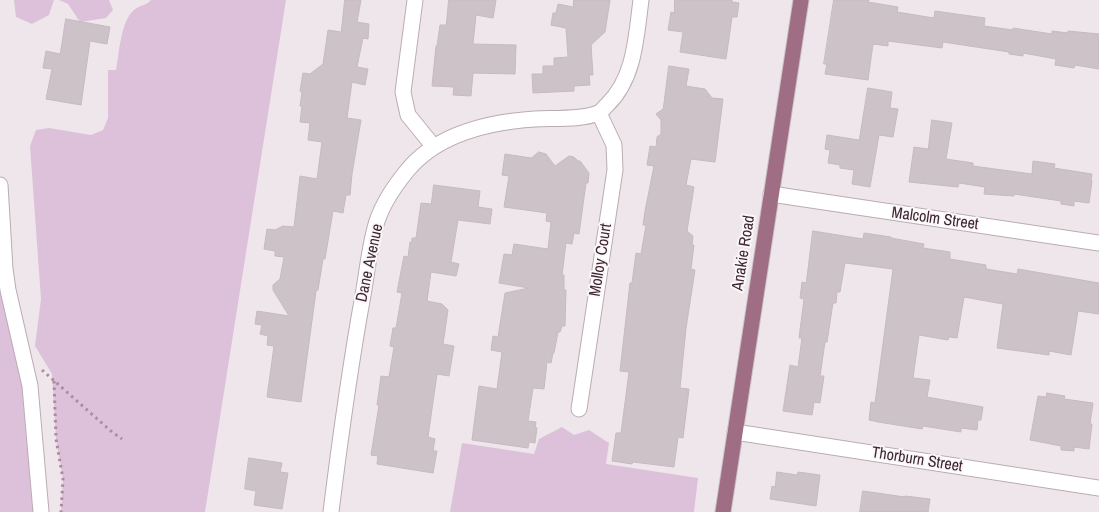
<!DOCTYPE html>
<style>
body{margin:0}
canvas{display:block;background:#eee6eb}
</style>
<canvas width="1099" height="512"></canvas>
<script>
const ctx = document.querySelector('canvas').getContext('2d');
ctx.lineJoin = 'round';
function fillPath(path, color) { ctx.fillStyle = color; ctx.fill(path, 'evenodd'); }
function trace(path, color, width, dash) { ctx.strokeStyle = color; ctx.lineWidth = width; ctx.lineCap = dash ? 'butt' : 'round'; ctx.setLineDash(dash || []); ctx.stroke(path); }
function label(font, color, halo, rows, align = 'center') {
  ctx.font = font + ' "Archivo Narrow",sans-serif'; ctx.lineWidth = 4; ctx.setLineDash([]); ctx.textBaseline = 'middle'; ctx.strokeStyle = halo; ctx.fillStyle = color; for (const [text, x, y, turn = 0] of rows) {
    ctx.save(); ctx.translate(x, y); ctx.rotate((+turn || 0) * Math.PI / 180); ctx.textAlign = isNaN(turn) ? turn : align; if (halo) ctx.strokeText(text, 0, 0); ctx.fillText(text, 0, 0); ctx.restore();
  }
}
fillPath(new Path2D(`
 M14,0H54L49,15L32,24L16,17Z
 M59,0H109L113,10L106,18L80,22L68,4Z
 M151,0H286L205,512H61L63,479L56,439L52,374L35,346L41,299L30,146L36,130L49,128L91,135L103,130L108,118V70H116C119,54 121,20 134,10C139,5 146,6 151,0Z
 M0,289L8,290L11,300L41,512H0Z
 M562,427L574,435L589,430L609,443L606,464L698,478L694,512H450L462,443L534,454L539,439Z`), '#ddc1da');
const building = new Path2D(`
 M345,0H361L357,22L369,24L368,39L363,38L357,67L368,69L365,85L352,82L347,118L361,120L352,174L350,195H346L343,213L333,211L325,259H323L318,290L316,291L301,402L267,397L274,346L267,345L268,336L260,334L262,325L255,324L257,311L289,316L273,290V285L280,279L284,257L275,256V251L264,249L267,229L275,230L283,226L294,227L300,176L317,179L322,142L308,140L310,123L300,122L302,106H300L302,92L300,91L303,73L310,74L323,64L328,30L341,32Z
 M449,0H496L493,18L476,15L473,44L516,45L515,74L473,73L471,96L453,95L454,87L432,86L436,46H437L440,25H446Z
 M574,0H610L605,32L591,45L593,75H589L590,85L574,86V91L533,93L532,74H543V66H554V58L568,57L566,28L551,25L553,13H556L558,4L573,7Z
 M675,0H732V2L739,3L737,17H732L726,59L680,52L683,32L668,30L671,12L674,13Z
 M834,0H869L868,2L898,7L897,12L934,18L935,11L985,18L984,26L1013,30V28L1052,34V31L1068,33V31L1099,34V69L1075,65L1074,68L1055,65L1056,59L1023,53V56L1009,54V52L943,42L942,48L888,41V46L873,44L868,80L825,74L827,64H824Z
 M66,19L110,27L107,44L90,41L81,105L46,99L52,69L43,68L46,51L60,54Z
 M669,66L689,69L686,86L705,89L712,98L723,99L715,162L691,159L686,185L694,187L687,231L693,236L692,245H694L691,269L695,270L686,328L680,388L689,389L683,438L678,437L674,467L633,462L632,464L612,461L616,433H621L629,372L620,371L630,283H632L636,253L641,254L646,225H643L645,211L654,166L647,165L650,146L656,147L657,137L661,134V120L656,114L663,109Z
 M868,88L892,92L890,108L898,109L893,137L879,135L870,187L852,184L854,170L840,168V165L828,163L830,150L825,149L827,135L859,140Z
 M932,120L952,123L946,159L973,163V166L1032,174L1033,161L1055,164L1054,168L1092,174L1091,180L1092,181L1089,203L1074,201V206L1061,204V201L1014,194V196L984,194L985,187L959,183L958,187L909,182L914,147L928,149Z
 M539,152L546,154L555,166L569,156L574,157L578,161H580L589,173L588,183H586L579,234L574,233L572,244L566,243L562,275H564V290H566L565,326H562L560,332H558L554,353H553L551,363L547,362L544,389L533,388L528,421L536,422L535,427L537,428L535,443L529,442L528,448L472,440L479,386L497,389L502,352L491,350L493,336L498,337L505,293L529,288L499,283L504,254L512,255L514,244L548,249L551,222L546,221L547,213L504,207L509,176L502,175L505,154L531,158Z
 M434,185L480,191L478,207L492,209L490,224L458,220L451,262L459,264L456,276L431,272L427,301L442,304L448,310L443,344L454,346L449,376L437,374L428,437L435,439L433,451H437L433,473L377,464L378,456L371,455L379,405H377L381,376L389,377L394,347L390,346L393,328H396L402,293L397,292L404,256L408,257L410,242H412V238H416L421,203L431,204Z
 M813,231L863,239L864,233L891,237V238L924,244L923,248L950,252V259L986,265V269L1017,274L1018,269L1099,283V314L1078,311L1071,355L1049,351V355L997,348L1003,304L964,297L957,338L949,337L948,340L919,335L913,378L930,380L927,397L983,407L981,420H978L977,430L961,428V432L923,426L922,429L878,422L869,420L871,402L875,403L893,269L845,263L840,292H837L836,303H833L827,342H825L820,376H824L820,403L814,402L812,415L783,411L790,365L798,367L802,338H799L804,299L800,298L802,282L806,283Z
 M1047,393L1065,396L1064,399L1093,403L1090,424H1092L1089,449L1074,447V451L1061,450V446L1030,440L1038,396L1046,397Z
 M249,458L282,463L280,472L288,473L282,509L254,505L256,491L245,489Z
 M777,472L797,475L798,472L820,475L816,506L770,499L772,486L775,487Z
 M863,491L905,497V496L930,499L928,512H860Z`);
fillPath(building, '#cec2c9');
trace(building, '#c7b9c1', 1);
const minor = new Path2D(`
 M415,0L403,92L408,115L434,147
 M0,185L5,269L8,290L30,386L41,512
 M771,194L1099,243
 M579,409L615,170L614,145L599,113
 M735,432L1099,488
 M331,512C340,439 350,367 363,295C367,273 369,250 375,228C380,208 393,188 406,172C436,134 489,122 535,119C552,118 583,120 598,113C601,112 604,108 607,105C635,78 636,37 641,0`);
const major = new Path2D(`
 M723,512L801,0`);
trace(minor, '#baacb3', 17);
trace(major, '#c9c2c5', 17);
trace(new Path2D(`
 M42,370L112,432L122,439
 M54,381L56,439L63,479L61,512`), '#af899c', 3, [2.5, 4]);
trace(minor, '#fff', 15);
trace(major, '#a06e84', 15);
label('16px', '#3f2631', '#faf7f9', [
 ["Malcolm Street",935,219,8],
 ["Anakie Road",744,253,-81],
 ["Molloy Court",601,260,-81],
 ["Dane Avenue",370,263,-78],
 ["Thorburn Street",917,460,9]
]);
</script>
